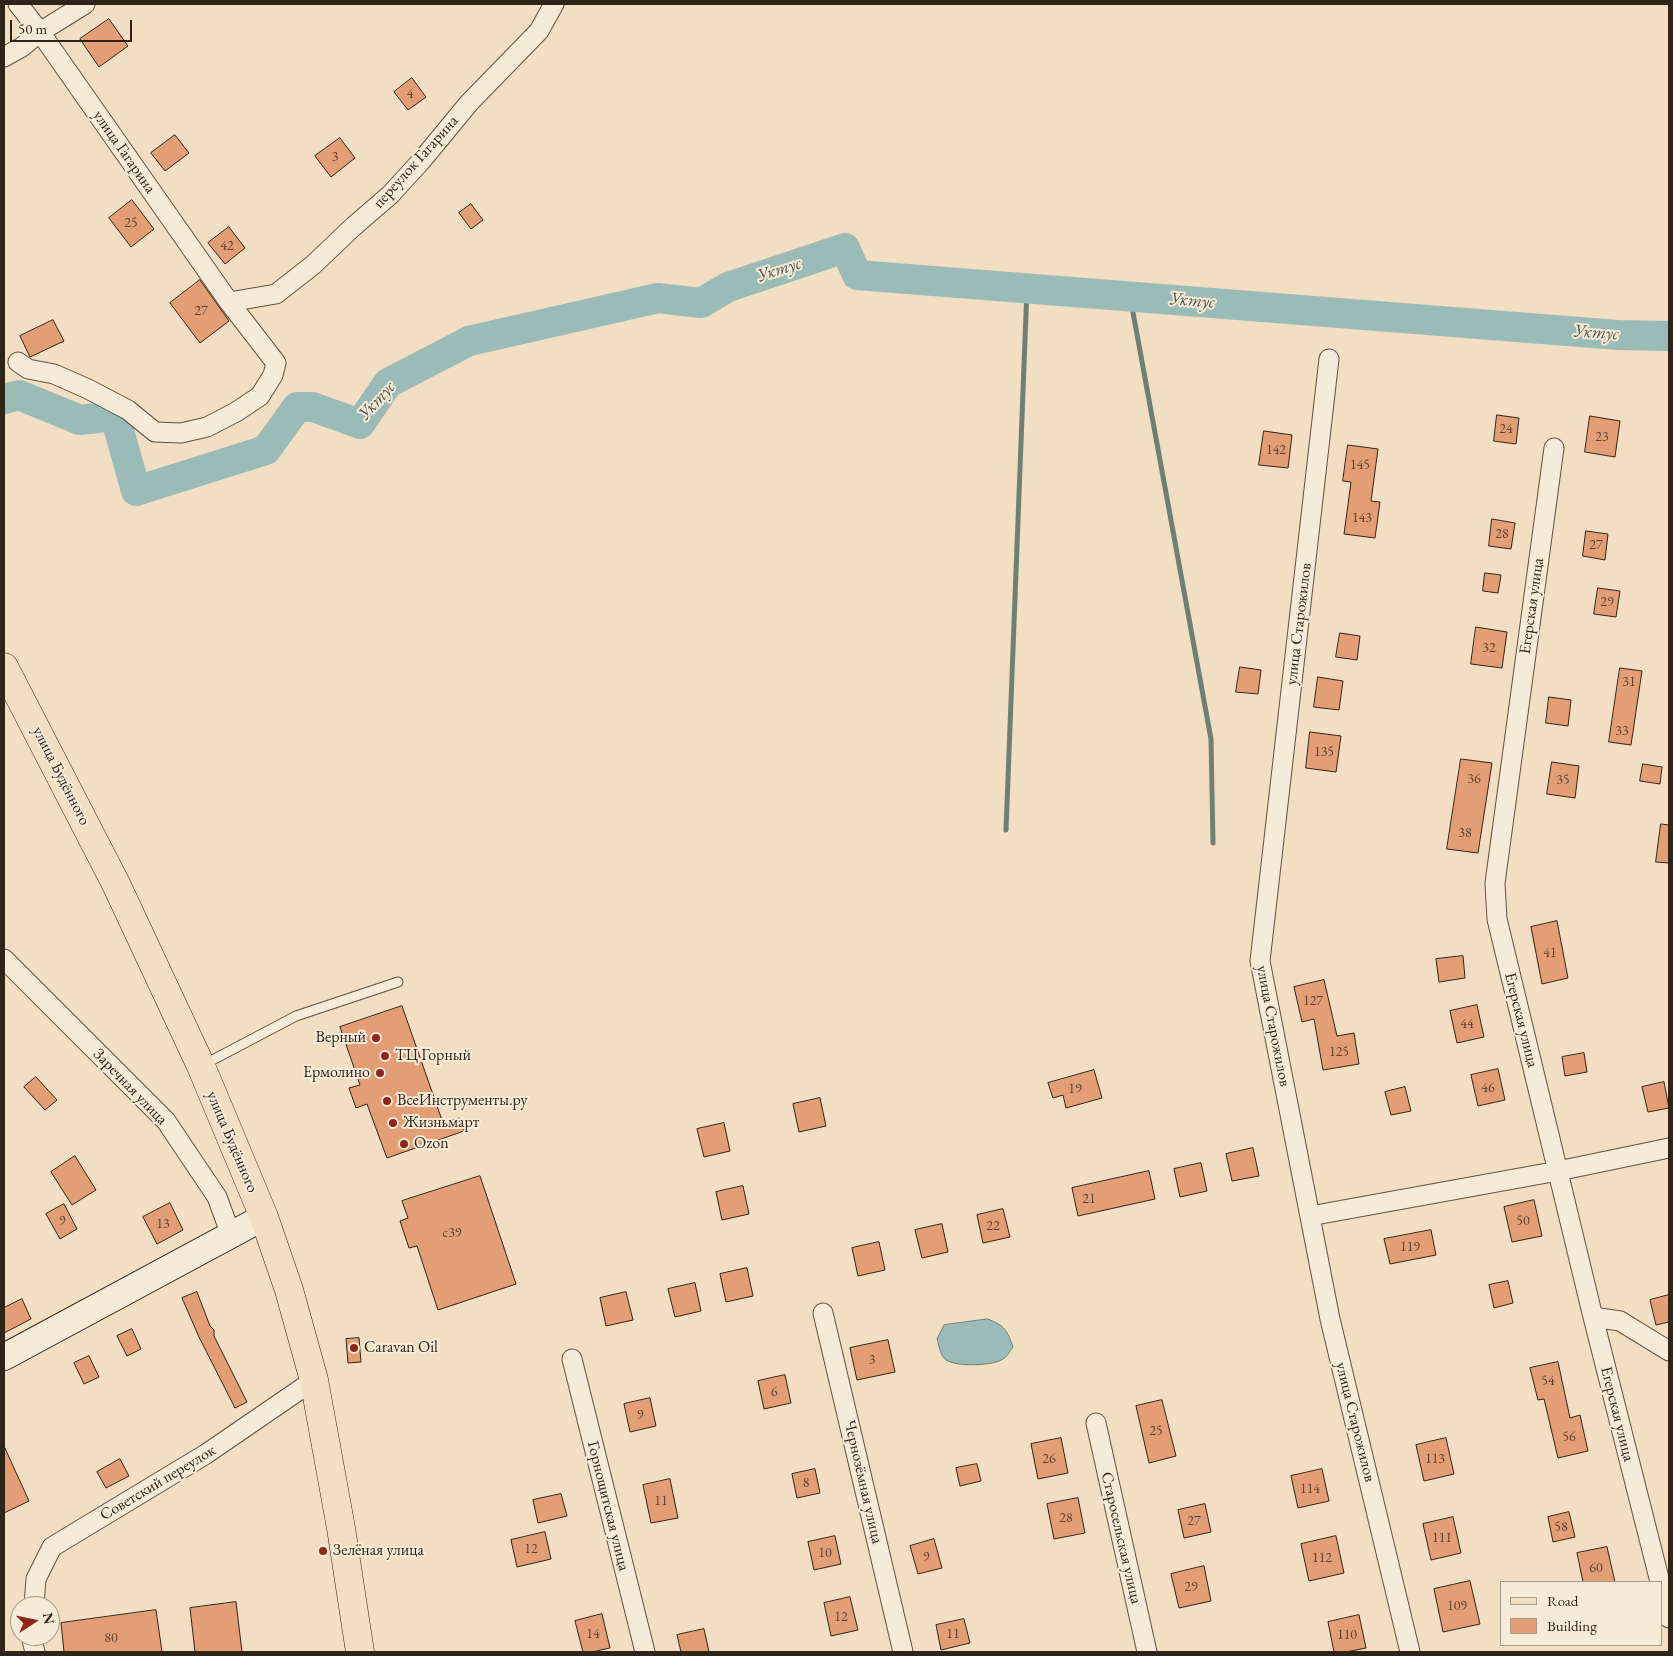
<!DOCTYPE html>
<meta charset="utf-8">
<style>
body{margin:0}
#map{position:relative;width:1673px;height:1656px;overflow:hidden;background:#f1dec3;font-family:"EB Garamond",serif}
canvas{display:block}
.frame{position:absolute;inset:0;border:5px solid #2f2417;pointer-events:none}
.legend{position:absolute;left:1500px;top:1581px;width:162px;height:65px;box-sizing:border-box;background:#f6ead8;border:1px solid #a69b8b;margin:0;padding:6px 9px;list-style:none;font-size:15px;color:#2f2417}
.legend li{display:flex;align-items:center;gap:10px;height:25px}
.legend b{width:25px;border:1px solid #a69b8b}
.north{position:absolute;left:10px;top:1596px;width:50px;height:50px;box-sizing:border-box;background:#f6ead8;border:1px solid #a69b8b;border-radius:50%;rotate:79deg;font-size:14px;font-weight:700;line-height:20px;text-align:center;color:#2f2417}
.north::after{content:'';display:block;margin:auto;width:18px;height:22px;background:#8f2418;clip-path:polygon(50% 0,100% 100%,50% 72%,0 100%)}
.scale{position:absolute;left:10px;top:20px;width:122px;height:22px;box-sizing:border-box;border:2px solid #2f2417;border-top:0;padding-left:6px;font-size:15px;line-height:18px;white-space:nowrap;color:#2f2417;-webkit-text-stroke:4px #f6ead8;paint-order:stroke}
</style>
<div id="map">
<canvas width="1673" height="1656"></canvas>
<div class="frame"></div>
<ul class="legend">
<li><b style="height:6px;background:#f1dec3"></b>Road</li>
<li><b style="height:14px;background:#e49e75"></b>Building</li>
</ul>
<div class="north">N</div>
<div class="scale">50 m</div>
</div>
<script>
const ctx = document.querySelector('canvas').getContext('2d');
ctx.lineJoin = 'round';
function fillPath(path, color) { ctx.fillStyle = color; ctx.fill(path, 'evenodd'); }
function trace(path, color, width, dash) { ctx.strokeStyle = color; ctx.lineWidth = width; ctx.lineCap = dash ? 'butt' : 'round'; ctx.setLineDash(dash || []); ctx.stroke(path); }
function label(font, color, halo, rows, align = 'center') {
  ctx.font = font + ' "EB Garamond",serif'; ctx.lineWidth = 4; ctx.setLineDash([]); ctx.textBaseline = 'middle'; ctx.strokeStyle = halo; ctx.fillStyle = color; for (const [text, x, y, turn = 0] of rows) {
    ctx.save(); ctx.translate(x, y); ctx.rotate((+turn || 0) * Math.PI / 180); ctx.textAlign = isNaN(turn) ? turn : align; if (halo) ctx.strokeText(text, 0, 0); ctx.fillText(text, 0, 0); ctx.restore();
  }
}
const water = new Path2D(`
 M988,1319C1005,1326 1007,1330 1013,1347C1010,1351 1007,1357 1003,1359C993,1366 956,1367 946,1360C940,1355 939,1345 937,1339L944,1325Z`);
fillPath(water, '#9bbcb6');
trace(water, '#707f76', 1);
trace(new Path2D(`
 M1130,296L1211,739L1213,843
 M1006,830L1027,288`), '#707f76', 5);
trace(new Path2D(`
 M4,399L19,395L80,420L115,416L136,491L266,450L297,407H313L360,424L388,383L469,341L658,298L701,303L728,287L845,248L857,275L1618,335L1669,336`), '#9bbcb6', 30);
const building = new Path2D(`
 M109,19L128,46L99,67L80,39Z
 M412,78L426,97L408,110L394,92Z
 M175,135L189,153L165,171L151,153Z
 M340,138L355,158L331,177L315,156Z
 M132,200L154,229L131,247L109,218Z
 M471,204L483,220L471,229L459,213Z
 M229,227L245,248L225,264L208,243Z
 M200,280L229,321L200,343L170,303Z
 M53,320L64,341L30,357L20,336Z
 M1497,415L1519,418L1516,444L1494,441Z
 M1590,416L1620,421L1615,457L1585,452Z
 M1264,431L1292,435L1288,468L1259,465Z
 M1348,445L1378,449L1371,501L1380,502L1375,538L1344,534L1351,482L1343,481Z
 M1492,519L1515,523L1511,549L1489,546Z
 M1586,531L1608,534L1605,560L1583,556Z
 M1485,573L1501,575L1498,593L1483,591Z
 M1598,588L1620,591L1616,617L1594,614Z
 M1476,627L1507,632L1502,668L1471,664Z
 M1340,633L1360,636L1357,660L1336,657Z
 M1240,667L1261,670L1258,694L1236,692Z
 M1620,668L1642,671L1631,745L1609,742Z
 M1318,677L1343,681L1339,710L1314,707Z
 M1549,697L1571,700L1568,726L1546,723Z
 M1310,732L1341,736L1336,772L1306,768Z
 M1461,759L1492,763L1478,853L1447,849Z
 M1552,762L1579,766L1575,798L1547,794Z
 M1643,764L1662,767L1660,784L1640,781Z
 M1661,824L1669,825V863L1656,862Z
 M1557,921L1568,978L1542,984L1531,927Z
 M1463,956L1465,978L1439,982L1436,959Z
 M1324,980L1337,1036L1354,1033L1359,1064L1323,1070L1314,1019L1302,1022L1294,987Z
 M1477,1005L1484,1037L1457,1043L1450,1011Z
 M402,1006L443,1123L459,1118L464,1131L387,1158L367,1104L356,1108L349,1088L360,1085L340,1027Z
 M1584,1053L1587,1072L1565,1076L1562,1057Z
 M1498,1069L1505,1100L1478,1106L1471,1075Z
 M1094,1070L1102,1098L1066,1108L1063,1095L1053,1098L1048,1083Z
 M36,1077L57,1100L45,1110L24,1087Z
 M1664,1082L1669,1108L1648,1112L1642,1087Z
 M1405,1087L1411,1111L1391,1115L1385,1092Z
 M820,1098L826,1126L799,1132L793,1104Z
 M724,1123L730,1151L704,1157L697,1129Z
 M1253,1148L1259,1176L1232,1181L1226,1154Z
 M75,1156L96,1190L72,1205L51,1172Z
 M1201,1163L1207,1191L1180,1197L1174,1169Z
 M1149,1171L1155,1199L1078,1216L1072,1188Z
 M480,1176L516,1284L438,1310L417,1246L409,1248L400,1221L408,1218L402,1201Z
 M743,1186L749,1214L722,1220L716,1192Z
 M1534,1200L1542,1236L1512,1242L1504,1207Z
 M170,1203L183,1230L157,1244L143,1217Z
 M64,1204L77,1229L60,1239L46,1214Z
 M1003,1209L1010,1237L983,1243L977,1215Z
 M942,1224L948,1252L922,1258L915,1230Z
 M1431,1230L1436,1255L1390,1264L1384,1239Z
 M879,1242L885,1270L858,1276L852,1248Z
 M747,1268L753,1296L726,1302L720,1274Z
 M1508,1281L1513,1303L1494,1308L1489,1285Z
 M695,1283L701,1311L675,1317L668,1289Z
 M197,1292L210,1326L214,1330V1336L247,1402L235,1408L199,1337L182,1298Z
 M626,1292L633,1320L606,1326L600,1298Z
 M1669,1295V1322L1656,1325L1650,1300Z
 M22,1299L31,1319L4,1333V1308Z
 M132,1329L141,1349L127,1356L117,1336Z
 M359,1338L361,1362L348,1363L346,1339Z
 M888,1340L895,1372L857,1380L850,1348Z
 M89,1356L99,1377L84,1384L74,1363Z
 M1558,1362L1570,1418L1580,1415L1588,1451L1558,1458L1544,1399L1538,1400L1530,1368Z
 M785,1375L791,1403L764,1409L758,1381Z
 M650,1398L656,1426L630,1432L624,1404Z
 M1162,1400L1176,1456L1149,1463L1136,1406Z
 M1061,1438L1068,1473L1038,1479L1031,1444Z
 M1446,1438L1454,1474L1424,1481L1416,1445Z
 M4,1446L29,1501L4,1513Z
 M120,1459L129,1476L106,1488L97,1472Z
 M977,1464L981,1481L960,1486L956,1468Z
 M815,1469L820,1493L797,1498L792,1474Z
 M1322,1469L1329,1501L1298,1508L1291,1476Z
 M670,1479L678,1518L651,1523L643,1485Z
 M561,1494L567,1516L538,1523L533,1500Z
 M1078,1498L1085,1533L1054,1539L1047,1504Z
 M1205,1504L1211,1532L1184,1538L1178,1510Z
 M1569,1512L1575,1537L1553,1542L1548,1517Z
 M1453,1517L1461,1553L1431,1560L1423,1524Z
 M545,1532L551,1559L517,1567L511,1540Z
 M835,1536L841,1564L814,1570L808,1542Z
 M1336,1536L1344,1573L1309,1581L1301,1544Z
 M934,1539L942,1568L918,1574L910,1546Z
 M1607,1547L1615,1582H1583L1577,1553Z
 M1204,1566L1211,1601L1179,1608L1171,1574Z
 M1470,1581L1480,1624L1443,1632L1434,1589Z
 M850,1597L858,1630L831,1636L824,1603Z
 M236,1602L242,1652H195L190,1608Z
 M156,1610L162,1652H64L61,1623Z
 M602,1614L610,1648L592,1652H583L575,1621Z
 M1359,1615L1366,1648L1346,1652H1334L1328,1622Z
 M964,1619L970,1643L941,1650L936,1625Z
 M704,1629L709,1652H681L677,1635Z`);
fillPath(building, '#e49e75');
trace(building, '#2f2417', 1);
const lane = new Path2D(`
 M203,1065L296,1016L398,982`);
const street = new Path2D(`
 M18,4L40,32L229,302L276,363L273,375L260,396L236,412L207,427L181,433L155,432L128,410L88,389L54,374L28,369L18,362
 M4,57L22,47L40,32L85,4
 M229,302L276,294L313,265L354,226L390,195L422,160L469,103L539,31L554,4
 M1329,359L1260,961L1330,1319L1410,1652
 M1554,448L1495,883L1497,919L1593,1317L1660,1582
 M4,959L166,1121L217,1197L231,1235
 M1310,1216L1558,1171L1669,1148
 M823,1313L903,1652
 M1593,1317L1620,1321L1669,1351
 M572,1359L645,1652
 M1096,1423L1147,1652
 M1662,1589L1669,1618
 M34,1606L36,1579L52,1547L206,1454L314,1380
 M31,1636L35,1652`);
const secondary = new Path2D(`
 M4,1357L264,1217`);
const primary = new Path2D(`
 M4,667L116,884L201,1066L264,1217L289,1290L314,1380L341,1528L360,1652`);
trace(lane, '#605242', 11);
trace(street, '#605242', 21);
trace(secondary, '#2f2417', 28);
trace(primary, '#2f2417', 29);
trace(lane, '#f6ead8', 9);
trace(street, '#f6ead8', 19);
trace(secondary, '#f6ead8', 26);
trace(primary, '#f1dec3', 28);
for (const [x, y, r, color] of [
 [376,1038,5,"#8f2418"],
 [385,1056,5,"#8f2418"],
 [380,1073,5,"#8f2418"],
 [387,1101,5,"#8f2418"],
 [393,1123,5,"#8f2418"],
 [404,1144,5,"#8f2418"],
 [354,1348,5,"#8f2418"],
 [323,1551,5,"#8f2418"]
]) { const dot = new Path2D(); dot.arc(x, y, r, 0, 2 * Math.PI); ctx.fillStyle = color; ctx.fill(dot); trace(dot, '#f6ead8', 2); }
label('14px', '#5c422e', null, [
 ["4",410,94],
 ["3",335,157],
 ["25",131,223],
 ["42",227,246],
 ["27",201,311],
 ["24",1506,429],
 ["23",1602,437],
 ["142",1276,450],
 ["145",1360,465],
 ["143",1362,518],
 ["28",1502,534],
 ["27",1596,545],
 ["29",1607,602],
 ["32",1489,648],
 ["31",1629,682],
 ["33",1622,731],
 ["135",1324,752],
 ["36",1474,779],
 ["35",1563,780],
 ["38",1465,833],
 ["41",1550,953],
 ["127",1313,1001],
 ["44",1467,1024],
 ["125",1339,1052],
 ["46",1488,1088],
 ["19",1075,1089],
 ["21",1089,1199],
 ["9",62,1221],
 ["50",1523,1221],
 ["13",163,1224],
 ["22",993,1226],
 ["с39",452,1233],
 ["119",1410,1247],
 ["3",872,1360],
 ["54",1548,1381],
 ["6",774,1392],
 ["9",640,1415],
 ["25",1156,1431],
 ["56",1569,1437],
 ["26",1049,1459],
 ["113",1435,1459],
 ["8",806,1483],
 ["114",1310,1489],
 ["11",661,1501],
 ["28",1066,1518],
 ["27",1194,1521],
 ["58",1561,1527],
 ["111",1442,1538],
 ["12",531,1549],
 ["10",825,1553],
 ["9",926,1557],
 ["112",1322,1558],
 ["60",1596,1568],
 ["29",1191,1587],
 ["109",1457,1606],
 ["12",841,1617],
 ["14",593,1634],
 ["11",953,1634],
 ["110",1347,1635],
 ["80",111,1638]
]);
label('16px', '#2f2417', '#f6ead8', [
 ["улица Гагарина",124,152,55],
 ["переулок Гагарина",416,162,-48],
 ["Егерская улица",1532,606,-82],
 ["улица Старожилов",1299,624,-83],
 ["улица Будённого",61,776,63],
 ["Егерская улица",1521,1020,76],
 ["улица Старожилов",1273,1026,79],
 ["Заречная улица",130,1087,46],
 ["улица Будённого",232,1142,67],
 ["Егерская улица",1617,1414,76],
 ["улица Старожилов",1355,1422,76],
 ["Чернозёмная улица",863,1482,77],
 ["Советский переулок",158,1483,-31],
 ["Горнощитская улица",608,1506,76],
 ["Старосельская улица",1121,1538,77]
]);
label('16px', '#2f2417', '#f6ead8', [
 ["Верный",366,1038,"right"],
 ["ТЦ Горный",395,1056],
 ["Ермолино",370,1073,"right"],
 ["ВсеИнструменты.ру",397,1101],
 ["Жизньмарт",403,1123],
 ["Ozon",414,1144],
 ["Caravan Oil",364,1348],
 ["Зелёная улица",333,1551]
], 'left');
label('italic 18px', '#4f5247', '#f6ead8', [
 ["Уктус",779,270,-18],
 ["Уктус",1192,301,5],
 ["Уктус",1596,333,4],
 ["Уктус",377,401,-48]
]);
</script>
